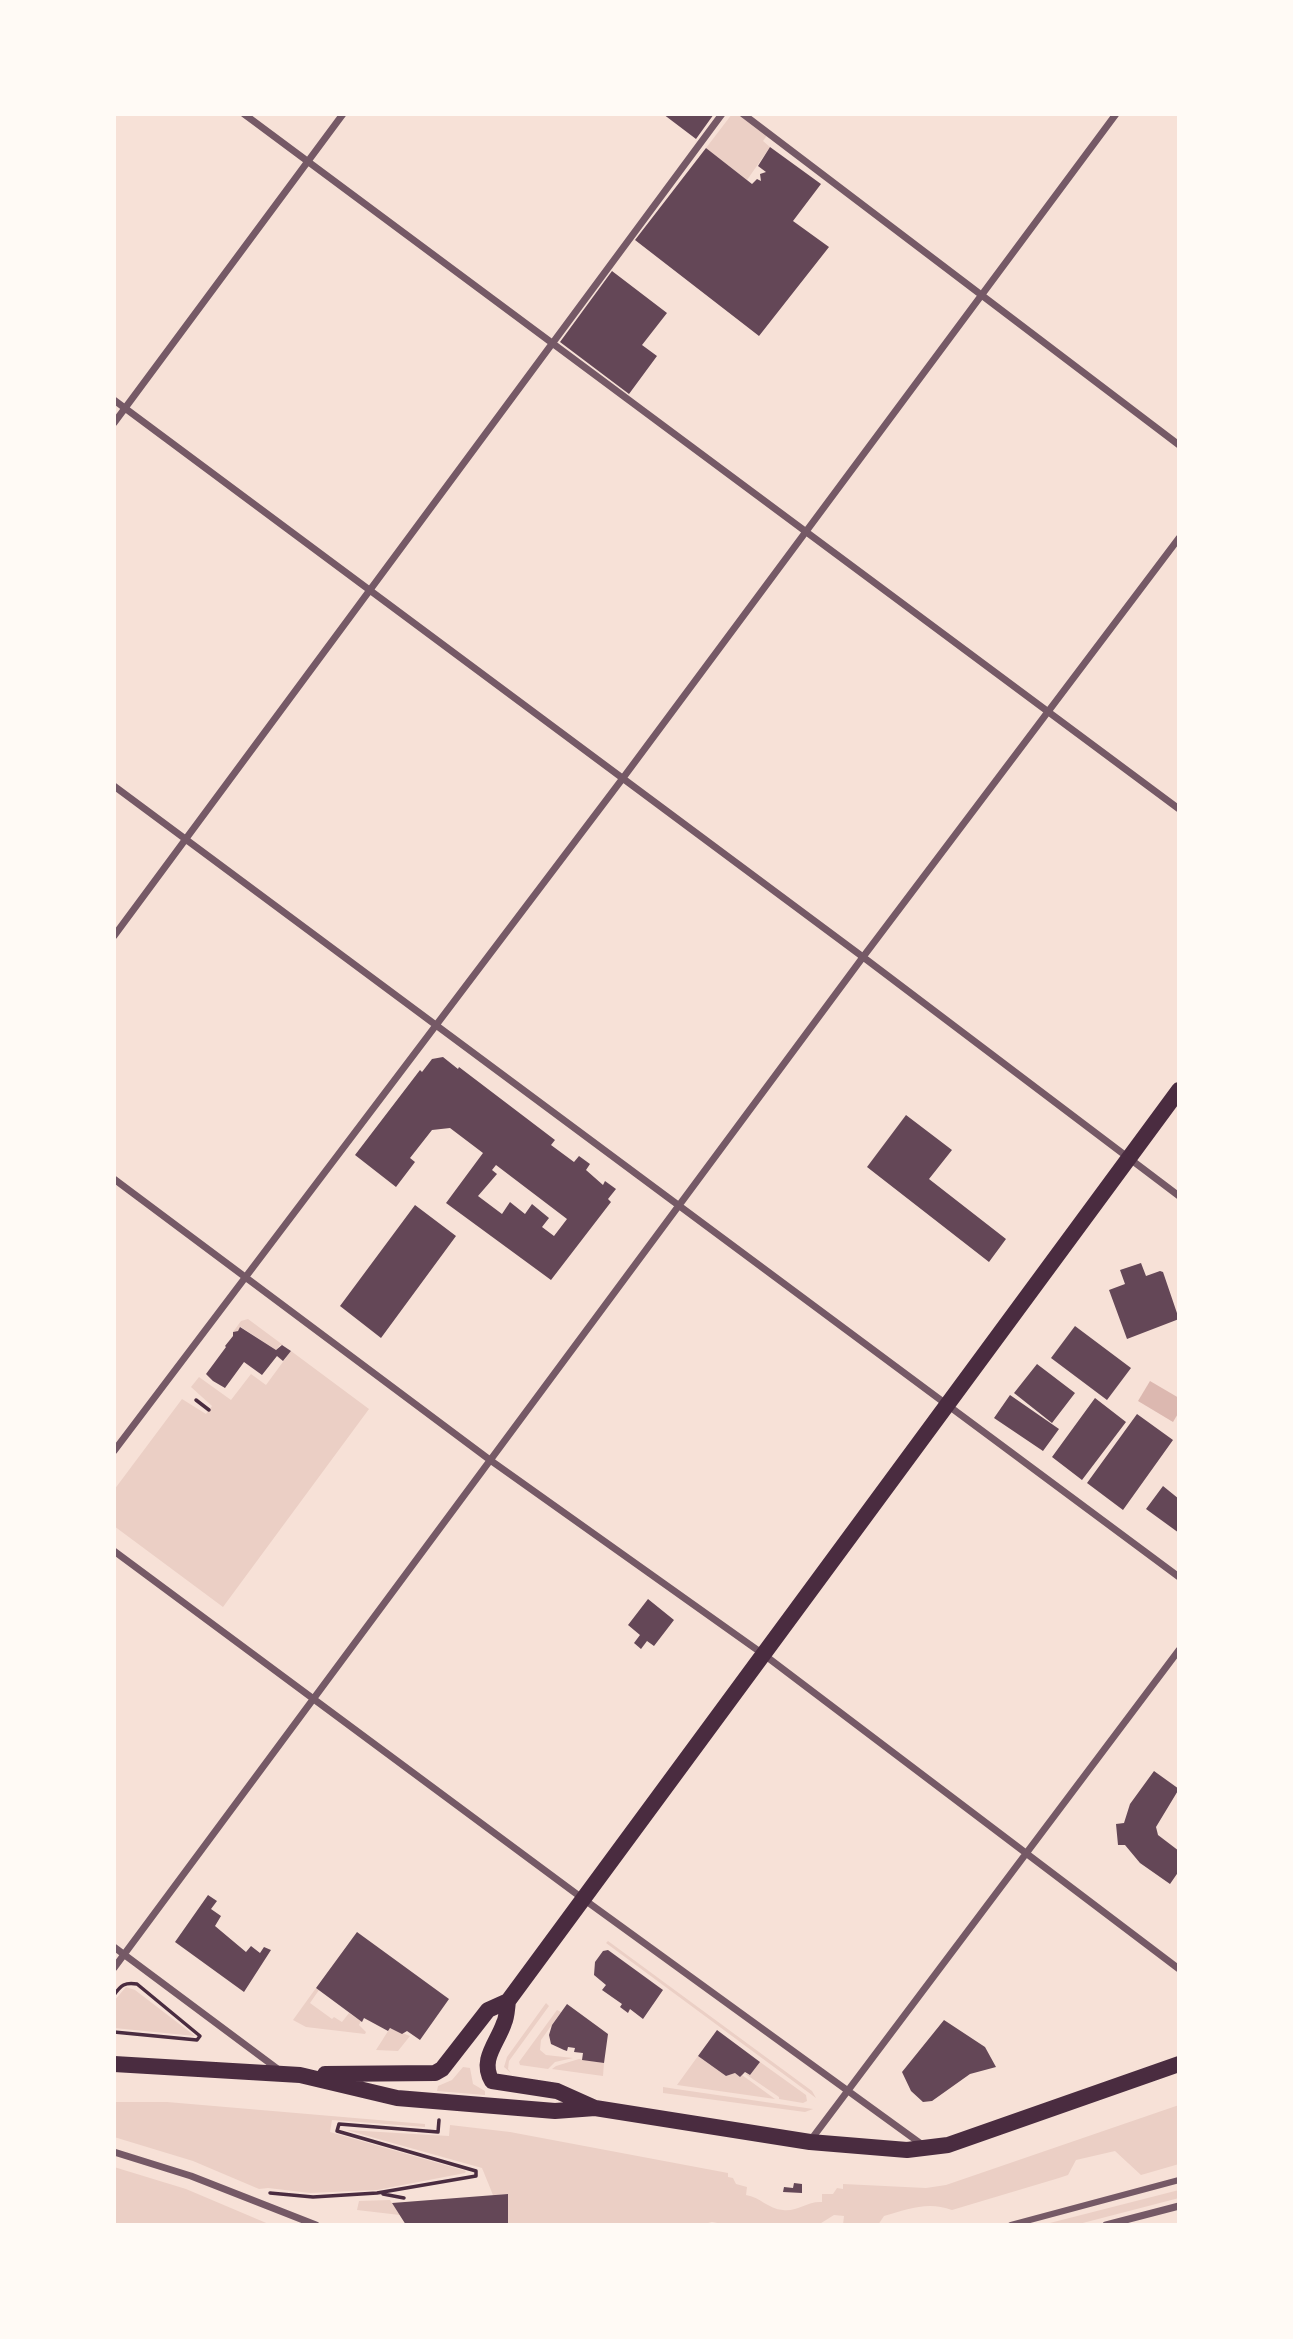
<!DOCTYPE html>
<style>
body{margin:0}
#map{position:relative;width:1293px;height:2339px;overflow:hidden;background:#f7e1d7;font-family:"DejaVu Sans",sans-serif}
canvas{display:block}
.frame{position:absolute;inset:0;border:116px solid #fffaf5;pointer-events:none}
</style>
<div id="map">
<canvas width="1293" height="2339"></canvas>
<div class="frame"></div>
</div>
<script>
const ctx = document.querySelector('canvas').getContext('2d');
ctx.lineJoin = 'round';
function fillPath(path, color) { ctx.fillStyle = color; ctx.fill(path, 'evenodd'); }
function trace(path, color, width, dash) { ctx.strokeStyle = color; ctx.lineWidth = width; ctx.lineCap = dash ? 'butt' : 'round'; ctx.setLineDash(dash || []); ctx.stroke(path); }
fillPath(new Path2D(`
 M732,114H742L768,134L763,141L770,147L747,180L706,148Z
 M248,1319L283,1345H280L276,1350L241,1327L238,1331L233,1332L241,1321Z
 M291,1351L369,1409L223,1607L114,1526V1490L182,1399L206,1414L212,1406L191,1387L199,1377L231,1400L251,1374L266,1385Z
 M608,1941L812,2091L816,2098L606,1943Z
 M126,1987L135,1990L195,2036L114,2028V2001Z
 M316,1988L319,1990L310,2003L332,2019L334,2017L342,2022L349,2013L361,2021L359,2025L366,2032L365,2034L306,2027L293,2020Z
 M546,2003L549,2006L509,2061L508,2069L511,2073L504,2067L507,2057Z
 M557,2010L561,2012L541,2040L540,2050L546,2055L573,2058L555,2062L548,2069L520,2065L519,2062Z
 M390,2028L410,2036L398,2051L376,2050Z
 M698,2056L726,2076L735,2073L740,2077L742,2075L775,2099L677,2085Z
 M579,2059L604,2063L603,2076L552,2069L556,2066Z
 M760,2062L806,2095L807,2101L803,2103L779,2099V2097L744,2073L750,2075Z
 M463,2067L470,2068L473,2084L485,2091V2095L437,2091L438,2086L452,2080Z
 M663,2087L676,2089L813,2109L805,2112L663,2093Z
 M114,2102H167L425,2124V2127L332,2120L330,2132L466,2171L465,2173L377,2190L310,2193L268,2188L259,2189L193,2161L114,2137Z
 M1179,2105V2164L1141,2175L1115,2151L1076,2160L1068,2175L1059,2178L952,2210C928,2201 908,2209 884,2216L878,2225H843L844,2216L834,2215L818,2225H728L712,2222L700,2225H508V2194L493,2195L482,2168L346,2130L449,2136L450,2125L510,2132L728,2173V2177L733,2178L736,2184L747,2187L746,2195C760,2197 768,2209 783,2210C797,2212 807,2201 822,2202V2194H833L837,2188L843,2189V2184L926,2188L946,2185Z
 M114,2167L186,2189L271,2225H114Z
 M1179,2190V2198L1075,2225H1042Z
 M390,2200L400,2215L357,2210L359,2201Z`), '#ebcfc5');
fillPath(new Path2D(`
 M1150,1381L1179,1398V1412L1173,1422L1138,1401Z`), '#dcb8b0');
fillPath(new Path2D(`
 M663,114H714L696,139Z
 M770,147L821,184L793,221L829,247L759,336L635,240L706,148L752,184L757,179L761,181L760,174L766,172L758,166Z
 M612,271L667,313L642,345L657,356L629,394L560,342Z
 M443,1057L458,1069L459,1067L555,1140L551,1145L574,1162L579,1156L590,1164L586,1170L603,1185L605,1181L616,1189L608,1199L611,1202L551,1280L446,1203L483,1153L450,1128L432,1130L410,1158L415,1162L396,1187L355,1155L420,1070L422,1072L432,1059ZM496,1165L567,1219L554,1236L542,1227L549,1218L532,1204L525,1214L510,1202L502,1214L478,1196L497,1174L492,1170Z
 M906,1115L952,1150L929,1179L1006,1239L989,1262L867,1167Z
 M415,1205L456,1236L381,1338L340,1306Z
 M1141,1263L1146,1276L1160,1271L1163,1272L1179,1319L1127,1339L1109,1290L1125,1284L1120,1270Z
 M1075,1326L1131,1368L1107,1400L1051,1358Z
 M240,1327L276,1350L282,1345L291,1351L283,1361L277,1356L262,1375L244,1362L225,1388L213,1381L206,1374L226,1347L225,1346L233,1336V1332L238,1331Z
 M1037,1364L1075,1393L1052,1423L1014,1393Z
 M1010,1395L1059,1429L1043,1451L994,1418Z
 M1095,1398L1126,1422L1082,1480L1052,1457Z
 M1137,1414L1173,1440L1123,1510L1087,1483Z
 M1163,1486L1179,1499V1533L1146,1509Z
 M648,1599L674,1620L654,1646L647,1641L641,1649L634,1643L640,1635L628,1625Z
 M1154,1771L1179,1789L1156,1827L1158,1835L1179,1851V1871L1170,1884L1140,1863L1125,1845H1118L1116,1824L1124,1823L1130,1804Z
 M208,1895L217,1901L211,1909L221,1916L215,1926L246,1952L251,1946L260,1953L264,1947L271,1950L244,1992L175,1942Z
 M357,1932L449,1999L420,2040L407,2031L402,2034L390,2028L388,2031L364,2018L362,2022L316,1988Z
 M608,1950L663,1990L643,2019L630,2009L628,2013L620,2007L622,2004L602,1990L606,1985L594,1975L595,1962L603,1951Z
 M567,2004L608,2034L604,2063L582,2060L583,2053L574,2052L575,2048L568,2047L567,2051L564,2050L551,2044L549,2035L552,2025Z
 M944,2020L985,2047L996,2067L970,2074L932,2101L923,2102L911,2091L902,2072Z
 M717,2030L760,2062L750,2075L745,2072L740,2077L735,2073L726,2076L698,2056Z
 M794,2183L802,2184V2193L783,2192L784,2187L793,2188Z
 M508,2194V2225H406L392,2203Z`), '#644757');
trace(new Path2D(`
 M196,1400L209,1410
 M114,1995C121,1985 125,1982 137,1984L200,2036L197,2040L114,2032
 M270,2193L313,2197L377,2193L476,2176V2171L337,2131L339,2124L438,2132L439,2120
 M383,2194L404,2198`), '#4a2c40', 3.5);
trace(new Path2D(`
 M1011,2225L1179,2180`), '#755966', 6);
trace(new Path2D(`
 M244,114L1179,809
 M743,114L1179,445
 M114,400L863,957L1179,1196
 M114,423L343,114
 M114,786L1179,1577
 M114,936L722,114
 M114,1179L490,1460L763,1654L1179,1969
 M114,1451L623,778L1116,114
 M114,1551L582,1898L924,2146
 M114,1947L279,2070
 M114,1968L863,957L1179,538
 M810,2141L1179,1650
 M114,2152L191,2176L316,2225
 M1106,2225L1179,2206`), '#755966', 7);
trace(new Path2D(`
 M114,2064L300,2075L397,2098L555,2111L595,2108L810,2142L907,2150L948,2145L1179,2064
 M325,2074L435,2073L442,2069L488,2010L508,2001
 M595,2108L557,2091L492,2081C479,2060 498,2042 504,2023C507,2017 507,2008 508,2001L1179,1090`), '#4a2c40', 16);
</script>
